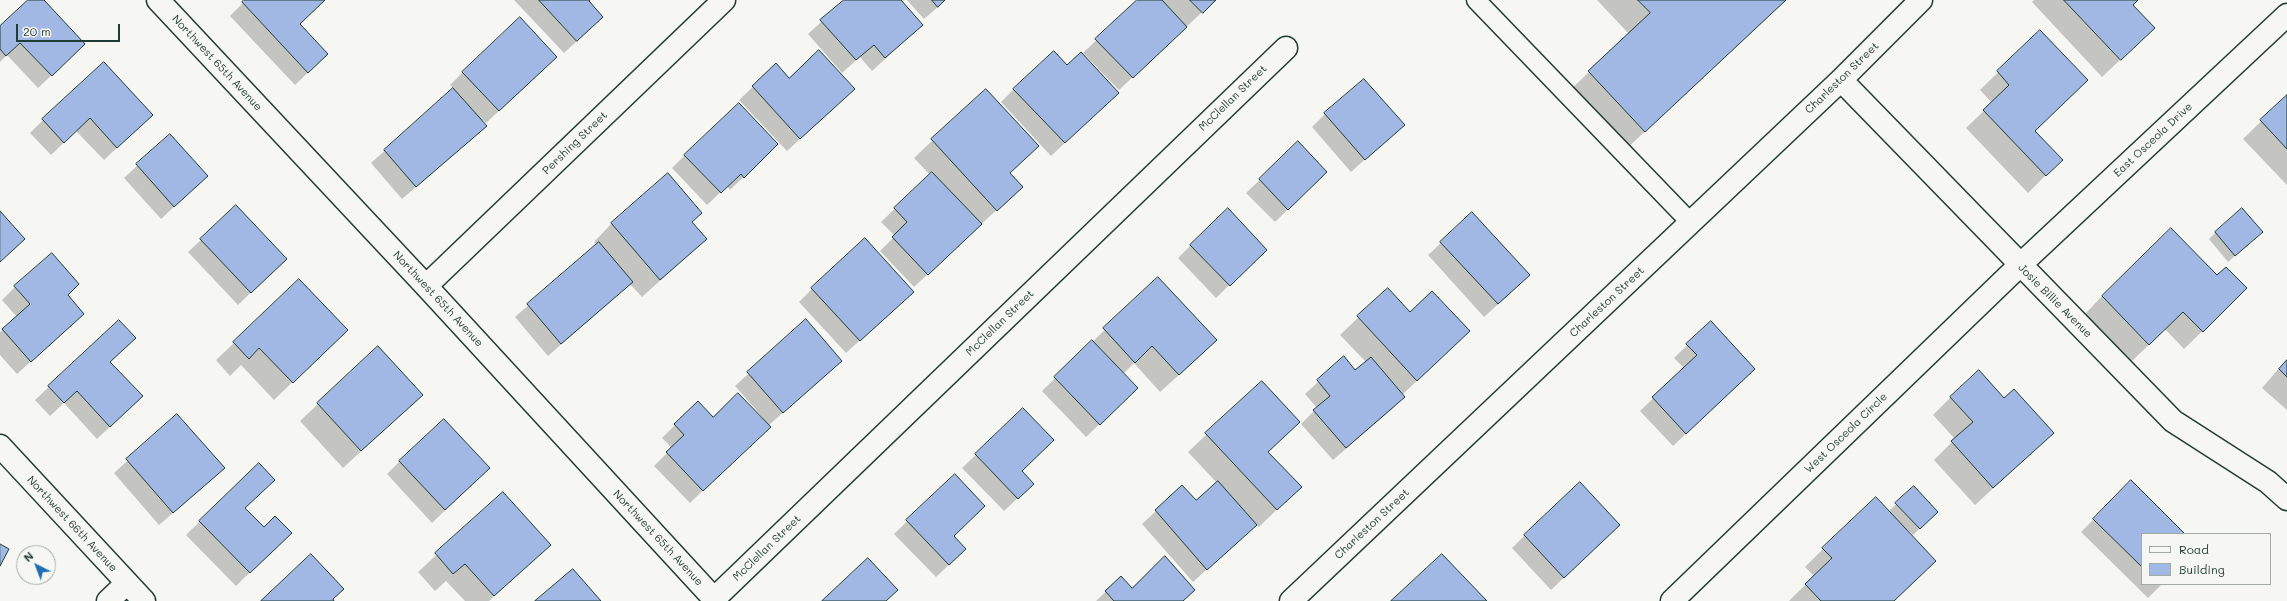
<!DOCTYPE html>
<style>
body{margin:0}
#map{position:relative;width:2287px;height:601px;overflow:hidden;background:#f6f6f2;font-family:Mali,sans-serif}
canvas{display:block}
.legend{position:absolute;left:2141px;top:533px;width:130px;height:52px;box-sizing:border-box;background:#f6f6f2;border:1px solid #a0aca6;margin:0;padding:5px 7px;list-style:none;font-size:12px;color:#1f3d34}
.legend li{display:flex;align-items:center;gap:8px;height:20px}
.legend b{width:20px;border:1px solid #a0aca6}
.north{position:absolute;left:16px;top:545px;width:40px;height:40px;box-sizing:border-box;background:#f6f6f2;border:1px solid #a0aca6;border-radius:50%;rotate:318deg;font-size:11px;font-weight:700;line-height:16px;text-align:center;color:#1f3d34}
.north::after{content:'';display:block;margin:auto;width:14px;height:18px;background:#1f6fb2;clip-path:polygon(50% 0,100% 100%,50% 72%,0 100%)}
.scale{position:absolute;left:16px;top:24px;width:104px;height:18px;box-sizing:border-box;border:2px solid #1f3d34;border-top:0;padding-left:5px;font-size:12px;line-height:14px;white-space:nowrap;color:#1f3d34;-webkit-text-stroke:3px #f6f6f2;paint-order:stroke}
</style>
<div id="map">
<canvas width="2287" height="601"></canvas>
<ul class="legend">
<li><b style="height:5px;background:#f6f6f2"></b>Road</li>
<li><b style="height:11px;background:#a1b8e5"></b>Building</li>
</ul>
<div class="north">N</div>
<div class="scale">20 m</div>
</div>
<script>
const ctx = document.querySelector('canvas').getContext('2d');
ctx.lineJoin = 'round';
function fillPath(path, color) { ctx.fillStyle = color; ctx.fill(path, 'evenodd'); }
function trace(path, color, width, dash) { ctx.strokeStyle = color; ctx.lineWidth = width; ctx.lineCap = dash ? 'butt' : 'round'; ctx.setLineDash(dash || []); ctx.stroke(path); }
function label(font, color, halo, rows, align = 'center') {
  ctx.font = font + ' Mali,sans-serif'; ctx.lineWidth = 3; ctx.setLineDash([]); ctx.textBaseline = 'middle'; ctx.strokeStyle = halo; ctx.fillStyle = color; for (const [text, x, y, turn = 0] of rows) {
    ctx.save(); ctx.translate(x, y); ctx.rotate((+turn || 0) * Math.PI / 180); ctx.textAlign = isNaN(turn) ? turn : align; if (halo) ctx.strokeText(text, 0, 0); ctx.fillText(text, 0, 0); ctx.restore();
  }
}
fillPath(new Path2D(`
 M30,0H42L71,57L38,88L7,55L0,62V28Z
 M246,0H324L299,24L314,67L295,85L230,16Z
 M514,0H590L588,2L589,30L564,53Z
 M845,0H900L922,25L872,71L860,57L842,73L808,34Z
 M907,0H946L924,19Z
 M1138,0H1215L1119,90L1083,53Z
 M1597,0H1786L1623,152L1567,93L1629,34Z
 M2034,0H2139L2133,5L2154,28L2102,77L2032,2Z
 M2040,31L2034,131L2061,160L2028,193L1966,128L1992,103L1980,90Z
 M776,65L789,79L840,102L787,151L739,100Z
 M543,70L486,123L483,120L481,121L485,126L472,139L402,199L371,163L454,89L450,85L463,72Z
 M1014,89L1104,106L1051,156L1001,102Z
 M986,90L1037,146L1009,174L1003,204L914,287L880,251L895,236L881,222L930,175L914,158Z
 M2287,96V185L2243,139Z
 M1325,114L1403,125L1351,172L1312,127Z
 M152,115L104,160L76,131L51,155L30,133L43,120Z
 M170,135L193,189L161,219L124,178Z
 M1298,143L1313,185L1275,222L1246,193Z
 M685,155L764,157L730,190L727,186L707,205L672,168Z
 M668,175L701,213L691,223L706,239L642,297L630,284L548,356L515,317L597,245L594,242L611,224Z
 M2216,232H2262L2228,262L2209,239Z
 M201,240L272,272L238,305L188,252Z
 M1441,243L1516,288L1484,317L1428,255Z
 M1191,245L1253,262L1216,298L1178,258Z
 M1158,278L1198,358L1160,392L1134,363L1123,374L1124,401L1086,437L1042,391Z
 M15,287L67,295L83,314L17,374L0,355V332L17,317L2,300Z
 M812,289L899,305L846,353L799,302Z
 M1388,289L1410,313L1469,331L1402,395L1404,397L1391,410L1333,460L1301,424L1317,408L1305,394L1344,358L1355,371L1366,362L1340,335Z
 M2102,296L2228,306L2184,349L2165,329L2131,362L2085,314Z
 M119,321L109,362L129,409L97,439L64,403L50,416L35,400Z
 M806,321L841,361L768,426L690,503L654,466L672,448L662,438L675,425L713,419H762L763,418L735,386Z
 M1711,322L1741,382L1673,446L1640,411L1684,368L1674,358Z
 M234,343L329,347L274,400L241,365L230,376L216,360Z
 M2287,359V410L2262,388Z
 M1262,382L1267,452L1300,487L1259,527L1256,525L1193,582L1142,524L1182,487L1195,501L1217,483L1188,452Z
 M422,395L343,468L300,421L318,404Z
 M1951,397L2004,400L2053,433L1975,505L1934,460L1955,439L1933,415Z
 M1023,410L1019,497L1004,511L962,468Z
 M177,416L210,481L159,525L114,473Z
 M400,461L489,468L432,523L387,474Z
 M258,464L244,508L264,528L290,533L236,586L186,535Z
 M955,475L952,562L936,577L894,534Z
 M2131,482L2184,534H2142V584H2162L2148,598L2081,532Z
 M1914,487L1937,512L1913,535L1908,530L1907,532L1893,601H1789L1814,576L1805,567L1823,549L1888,512Z
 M503,493L549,545L489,601H465L446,581L435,591L418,572Z
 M1525,535L1606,537L1551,590L1512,548Z
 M1121,577L1132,589L1183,601H1096Z`), '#0003');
const building = new Path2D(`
 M28,0H44L85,44L52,76L20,43L6,56L0,49V26Z
 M244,0H325L300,24L328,54L308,73L242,2Z
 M539,0H590L589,1L603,17L577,41Z
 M844,0H901L923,25L885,58L874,45L856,60L820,20Z
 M932,0H945L938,7Z
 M1137,0H1162L1187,27L1133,78L1095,39Z
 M1190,0H1216L1203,13Z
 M1638,0H1786L1645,132L1588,71L1650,13Z
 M2064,0H2138L2133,5L2155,28L2121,60Z
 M520,17L557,57L499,111L462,72Z
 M2040,30L2088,80L2035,131L2063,160L2046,176L1983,110L2009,85L1997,71Z
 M819,50L855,89L800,139L752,86L776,63L789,78Z
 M1054,51L1067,65L1081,52L1119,93L1065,143L1013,89Z
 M104,62L153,115L117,148L90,118L64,143L42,119Z
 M1364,79L1405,125L1365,160L1324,113Z
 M453,88L487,126L416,187L384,150Z
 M986,89L1039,146L1010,173L1023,187L997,211L931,139Z
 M2287,95V149L2260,120Z
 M739,103L778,144L744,178L741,174L721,193L684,155Z
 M170,134L208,176L174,207L136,164Z
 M1298,141L1327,172L1288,210L1259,179Z
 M932,172L982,224L928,275L892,237L907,222L894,208Z
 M668,173L702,213L692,222L707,239L660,280L611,223Z
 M236,205L287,259L251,293L200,239Z
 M1228,208L1267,250L1230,286L1190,245Z
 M2242,208L2263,232L2235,256L2215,232Z
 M0,211L25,239L0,262Z
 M1472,212L1530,275L1498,304L1440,242Z
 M2171,228L2217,275L2226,267L2247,288L2203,332L2183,312L2149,345L2102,296Z
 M865,238L914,292L860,341L811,288Z
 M599,242L633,282L561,344L527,304Z
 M52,253L79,284L68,295L84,314L31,362L2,329L30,304L14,286Z
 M1158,277L1217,340L1179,375L1152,346L1135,363L1103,328Z
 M299,279L348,330L293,383L259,348L249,359L233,342Z
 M1388,288L1410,312L1432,291L1470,331L1417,381L1357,316Z
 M806,319L842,361L783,413L747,372Z
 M119,320L136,338L110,362L143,396L110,427L77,391L64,403L48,386Z
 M1711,321L1755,369L1686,434L1652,397L1697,355L1686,344Z
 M1092,340L1138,388L1100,425L1054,377Z
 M378,346L423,395L361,451L317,403Z
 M1344,356L1355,370L1371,357L1405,397L1346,448L1313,410L1330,396L1317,380Z
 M2287,360V377L2279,369Z
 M1979,370L2004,398L2014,389L2054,433L1993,488L1951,441L1973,422L1950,397Z
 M1262,381L1300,422L1268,452L1302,487L1277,510L1205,433Z
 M738,393L771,427L703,491L666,452L684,435L674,424L698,401L713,417Z
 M1023,408L1054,440L1022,471L1034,484L1018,499L975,454Z
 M177,414L225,468L173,513L126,459Z
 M444,419L490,468L445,510L399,461Z
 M259,463L275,480L245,508L264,527L275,516L292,533L250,573L199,521Z
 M955,474L985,506L954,536L966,549L949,565L906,520Z
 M2131,480L2185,534H2142V567L2093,519Z
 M1218,481L1257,525L1207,570L1155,510L1182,485L1196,500Z
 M1580,482L1620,525L1564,578L1524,535Z
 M1914,486L1938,512L1920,529L1895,503Z
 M503,492L551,545L494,596L465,564L453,574L435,553Z
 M1876,497L1936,561L1894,601H1821L1805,584L1832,558L1822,548Z
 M0,544L9,549L0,566Z
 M311,554L344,589L333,599L334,601H261Z
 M1442,554L1487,601H1391Z
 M1165,556L1195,590L1183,601H1114L1105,591L1121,576L1132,588Z
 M868,558L898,590L886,601H822Z
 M573,569L601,601H535Z`);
fillPath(building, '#a1b8e5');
trace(building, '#1f3d34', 1);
const service = new Path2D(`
 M1476,0L1691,223`);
const minor = new Path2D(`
 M158,0L426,286L716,601
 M1841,80L2173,421L2268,482L2287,499
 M426,286L724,0
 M714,599L1286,48
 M108,601L127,583
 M1291,601L1841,80L1921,0
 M1672,601L2020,265L2287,15`);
const tertiary = new Path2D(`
 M0,446L144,601`);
trace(service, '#1f3d34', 21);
trace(minor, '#1f3d34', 25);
trace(tertiary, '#1f3d34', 25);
trace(service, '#f6f6f2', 18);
trace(minor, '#f6f6f2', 22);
trace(tertiary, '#f6f6f2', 22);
label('11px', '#1f3d34', '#f6f6f2', [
 ["Northwest 65th Avenue",217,63,47],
 ["Charleston Street",1842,78,-44],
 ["McClellan Street",1233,98,-44],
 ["East Osceola Drive",2153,140,-43],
 ["Pershing Street",575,143,-44],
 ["Northwest 65th Avenue",438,299,47],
 ["Josie Billie Avenue",2055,301,45],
 ["Charleston Street",1607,302,-43],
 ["McClellan Street",1000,323,-44],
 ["West Osceola Circle",1846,433,-44],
 ["Northwest 66th Avenue",72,524,47],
 ["Charleston Street",1372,524,-43],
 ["Northwest 65th Avenue",658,538,47],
 ["McClellan Street",767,548,-44]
]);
</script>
